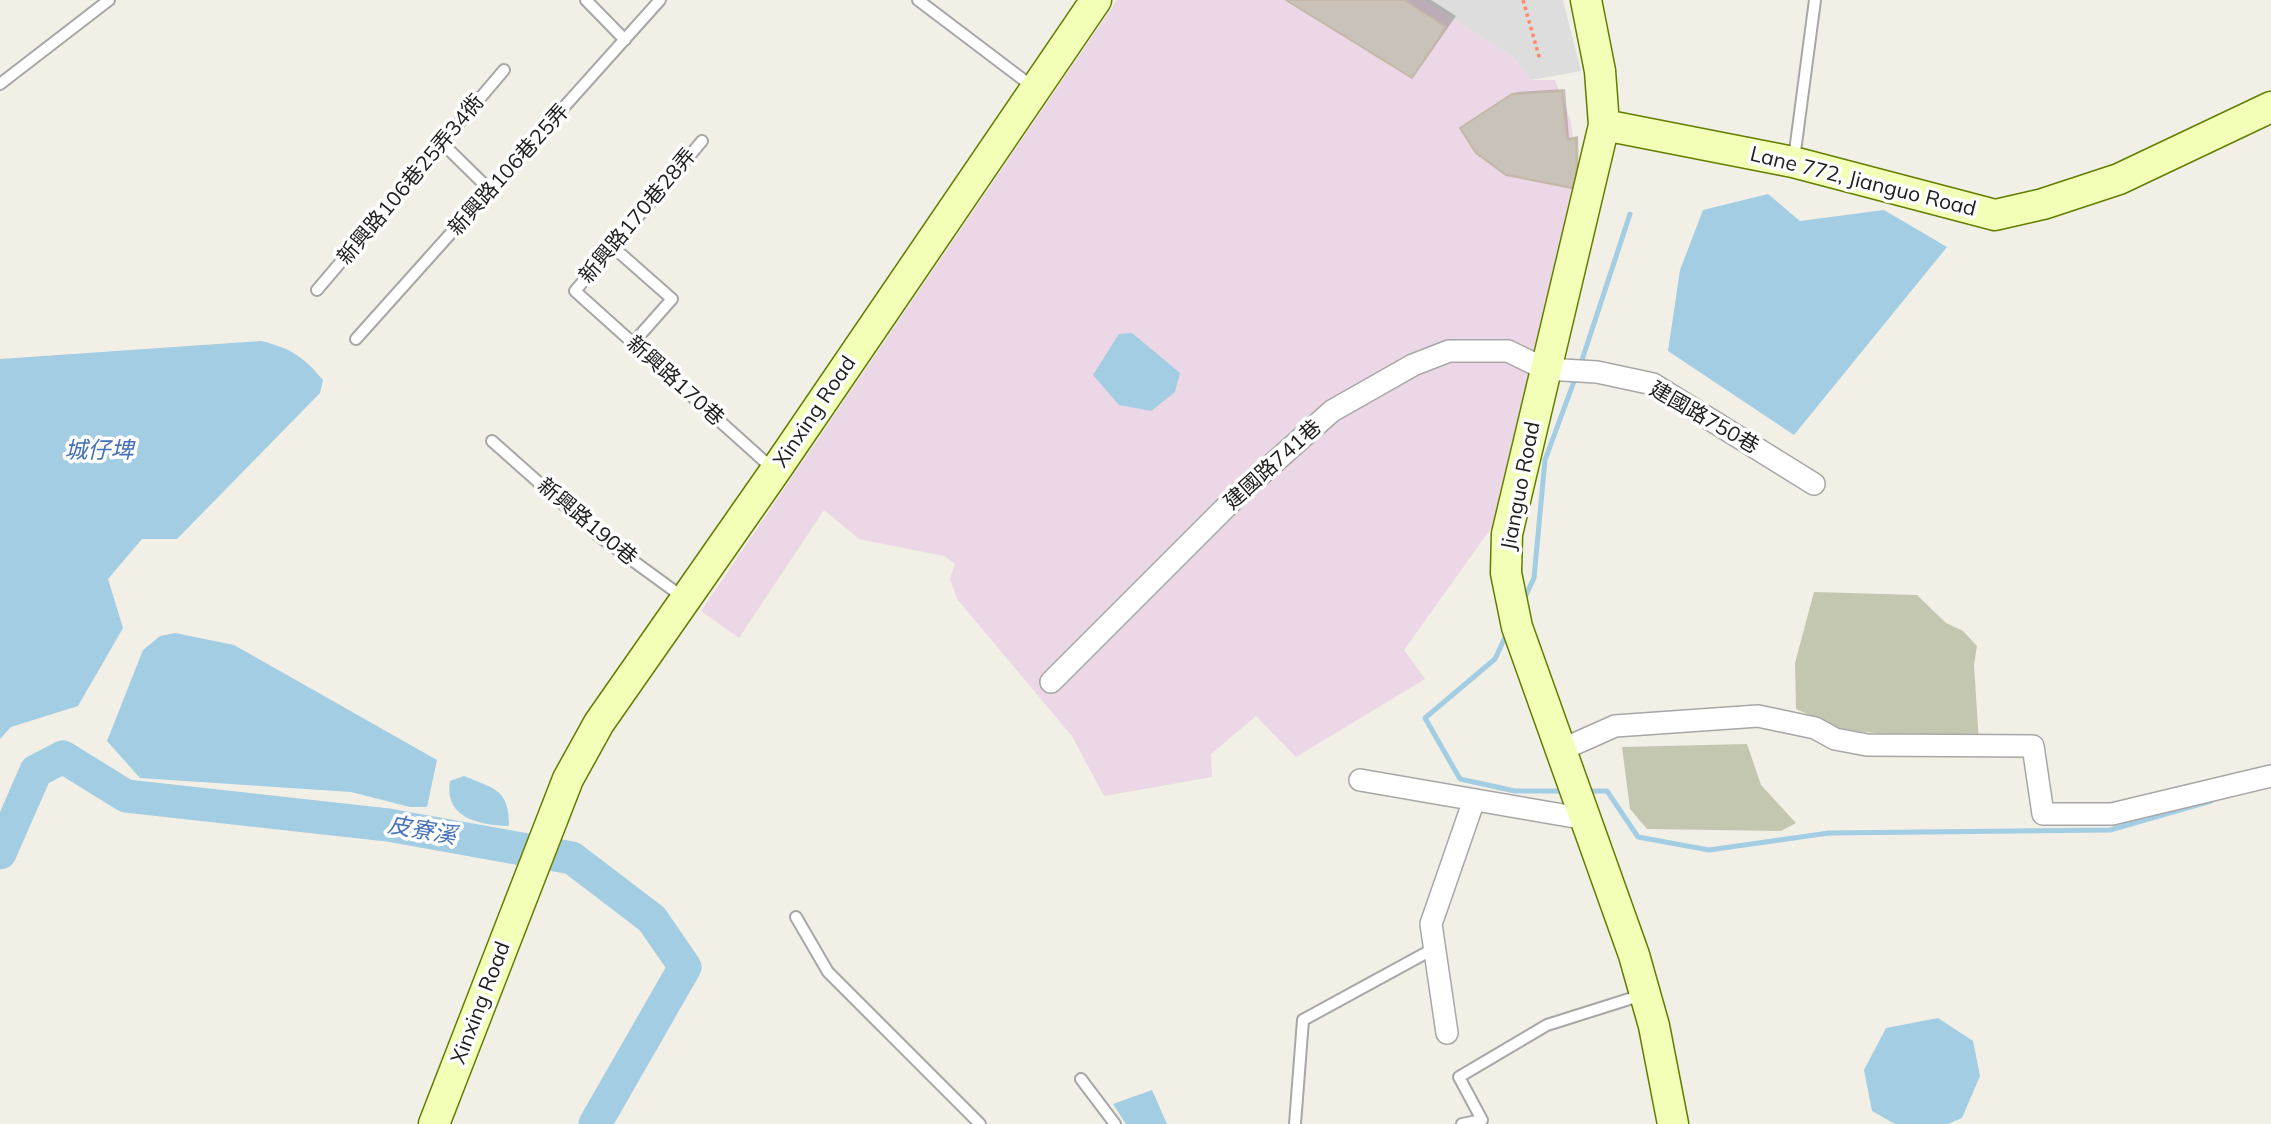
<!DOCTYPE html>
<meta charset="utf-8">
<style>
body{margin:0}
canvas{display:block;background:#f1efe6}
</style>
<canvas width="2271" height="1124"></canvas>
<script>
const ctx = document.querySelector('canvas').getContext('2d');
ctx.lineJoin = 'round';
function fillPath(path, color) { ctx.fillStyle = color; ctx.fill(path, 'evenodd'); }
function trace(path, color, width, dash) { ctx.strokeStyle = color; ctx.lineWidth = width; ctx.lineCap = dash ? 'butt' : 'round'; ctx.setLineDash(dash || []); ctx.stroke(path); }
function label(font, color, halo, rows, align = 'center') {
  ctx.font = font + ' Mulish,"Noto Sans TC",sans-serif'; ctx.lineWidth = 7; ctx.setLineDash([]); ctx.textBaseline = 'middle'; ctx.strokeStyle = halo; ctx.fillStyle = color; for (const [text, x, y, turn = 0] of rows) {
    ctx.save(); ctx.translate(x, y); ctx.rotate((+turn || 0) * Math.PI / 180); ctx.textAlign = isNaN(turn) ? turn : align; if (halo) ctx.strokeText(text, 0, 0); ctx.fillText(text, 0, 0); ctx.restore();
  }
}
fillPath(new Path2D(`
 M1423,0H1563L1581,71L1531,80L1513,57Z`), '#dedddd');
fillPath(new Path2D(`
 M1117,0H1423L1513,57L1531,80H1555L1571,122L1577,170L1492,527L1404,650L1425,679L1296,757L1256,716L1211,754L1212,777L1104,796L1072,736L957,599L950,579L955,564L944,556L859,539L824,510L739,638L701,611Z`), '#ebd7e5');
fillPath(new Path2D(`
 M1814,592L1917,595L1946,623L1963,631L1977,646L1974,665L1979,743L1843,730L1796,709L1795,663Z
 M1747,744L1761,785L1796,823L1781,831L1647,829L1630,809L1622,747Z`), '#c4c7b0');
fillPath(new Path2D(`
 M1768,194L1800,221L1884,210L1947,247L1794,435L1668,351L1680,270L1703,210Z
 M1132,333L1180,373L1175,392L1151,411L1119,405L1093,375L1119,334Z
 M261,341C290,348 303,356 323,380L320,393L177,539H142L108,579L123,628L78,706L11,727L0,739V359Z
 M175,633L234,645L437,760L427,807H410L351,792L140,778L107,741L143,650L160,636Z
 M464,776C494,789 509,788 509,826C479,825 444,818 450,781Z
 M1938,1018L1973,1041L1980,1076L1962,1118L1948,1124H1895L1872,1111L1864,1070L1886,1028Z
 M1152,1090L1167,1124H1126L1113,1104Z`), '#a3cde2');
fillPath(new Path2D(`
 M1289,0H1431L1456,16L1422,65L1411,76Z
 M1565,89L1569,138L1578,136L1579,184L1466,126L1517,92Z`), '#0003');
trace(new Path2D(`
 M1580,366L1630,214
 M1524,599L1534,578L1545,460L1576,376
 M1507,633L1495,659L1425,718L1460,779L1515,791H1567
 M1587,791H1607L1638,837L1709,850L1829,833L2110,830L2211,801`), '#a3cde2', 5);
trace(new Path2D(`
 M0,853L36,771L63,757L126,796L388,825L572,858L652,919L685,967L595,1124`), '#a3cde2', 33);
const building = new Path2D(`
 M1286,0H1404L1446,27L1412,78Z
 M1562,91L1567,140L1576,138L1577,189L1506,175L1476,153L1460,128L1512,94Z`);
fillPath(building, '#c9c2b8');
trace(building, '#c4b7a7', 2);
const lane = new Path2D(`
 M586,0L625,40
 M918,0L1033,87
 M0,84L109,0
 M702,141L575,291L773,469
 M442,143L491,191
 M1794,159L1815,0
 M613,247L672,299L633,343
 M317,290L504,70
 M356,339L660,0
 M492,441L599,536L684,598
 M796,917L828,972L980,1124
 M1081,1079L1115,1124
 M1295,1124L1303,1020L1435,948
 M1462,1124L1482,1120L1459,1077L1547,1025L1642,995`);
const street = new Path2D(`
 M1051,682L1241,492L1332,411L1413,365L1449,351H1508L1545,369L1597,372L1653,384L1814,484
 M1561,750L1615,726L1758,716L1815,728L1835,739L1867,745L2033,746L2043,814H2112L2271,776
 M1360,780L1586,819
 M1447,1033L1431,924L1474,800`);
const secondary = new Path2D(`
 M1586,0L1600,71L1604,125L1507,534L1506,573L1517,627L1634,955L1654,1026L1673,1124
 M1604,125L1793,162L1995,215L2043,204L2119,179L2271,107
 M434,1124L568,779L599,723L775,471L1096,0`);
trace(lane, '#a7a7a7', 14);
trace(street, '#a7a7a7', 24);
trace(secondary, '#627e00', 33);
trace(new Path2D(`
 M1523,0L1540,60`), '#ff8969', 3.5, [3.5, 3.5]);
trace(lane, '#fff', 10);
trace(street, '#fff', 21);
trace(secondary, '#f3feb6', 30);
label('21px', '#202020', '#fff', [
 ["新興路106巷25弄",509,170,-48],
 ["新興路106巷25弄34衖",411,180,-50],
 ["Lane 772, Jianguo Road",1863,182,14],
 ["新興路170巷28弄",638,216,-50],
 ["新興路170巷",675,381,42],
 ["Xinxing Road",815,412,-56],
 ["建國路750巷",1704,418,30],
 ["建國路741巷",1273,465,-42],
 ["Jianguo Road",1521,486,-79],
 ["新興路190巷",587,522,40],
 ["Xinxing Road",481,1003,-69]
]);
label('italic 23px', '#4471b8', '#fff', [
 ["城仔埤",99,451],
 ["皮寮溪",422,831,10]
]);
</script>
